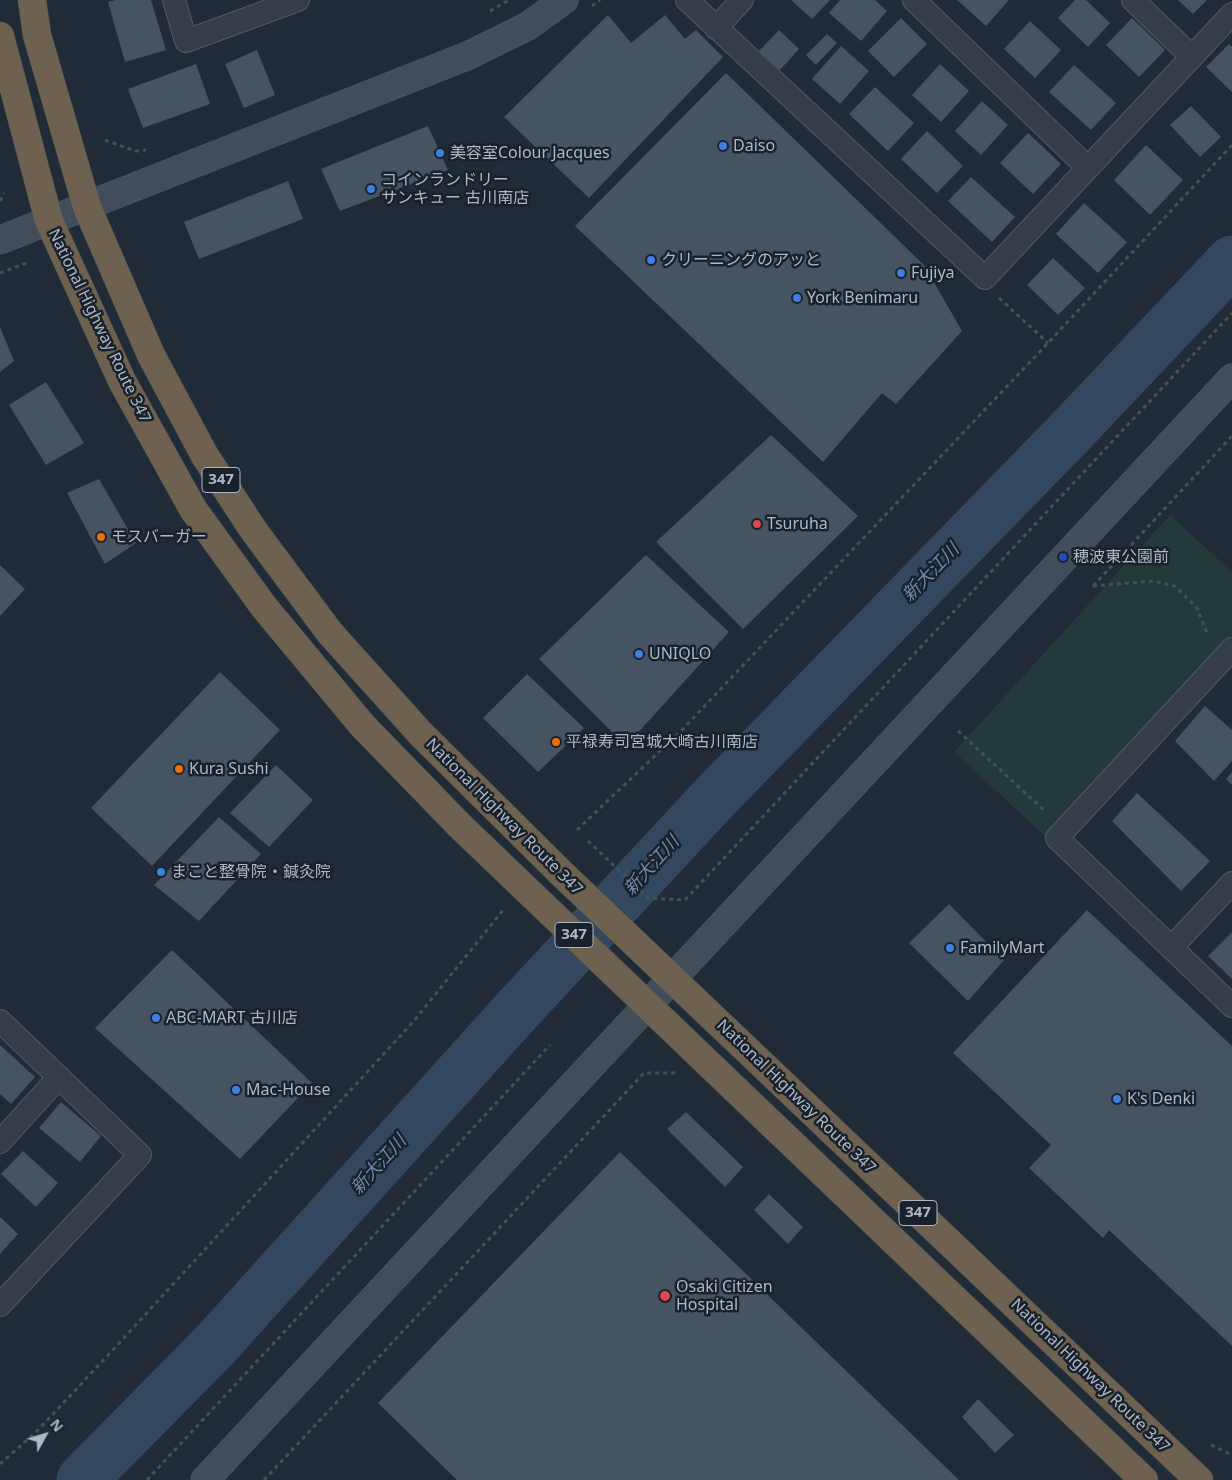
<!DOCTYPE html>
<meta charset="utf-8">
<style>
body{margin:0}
#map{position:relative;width:1232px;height:1480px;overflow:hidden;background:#202b37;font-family:"Noto Sans",sans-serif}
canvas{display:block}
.north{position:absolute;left:20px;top:1410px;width:50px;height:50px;-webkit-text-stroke:4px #19222c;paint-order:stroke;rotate:51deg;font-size:14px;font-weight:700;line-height:20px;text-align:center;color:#aeb8c5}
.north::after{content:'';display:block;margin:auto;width:18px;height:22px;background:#aeb8c5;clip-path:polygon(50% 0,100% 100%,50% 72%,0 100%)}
</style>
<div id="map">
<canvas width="1232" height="1480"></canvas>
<div class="north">N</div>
</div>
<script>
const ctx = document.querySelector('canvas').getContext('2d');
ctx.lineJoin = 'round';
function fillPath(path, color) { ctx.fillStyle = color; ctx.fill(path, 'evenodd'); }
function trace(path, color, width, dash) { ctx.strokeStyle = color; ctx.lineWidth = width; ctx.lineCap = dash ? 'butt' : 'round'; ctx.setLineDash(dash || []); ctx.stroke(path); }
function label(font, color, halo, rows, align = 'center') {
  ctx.font = font + ' "Noto Sans","Noto Sans JP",sans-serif'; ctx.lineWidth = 5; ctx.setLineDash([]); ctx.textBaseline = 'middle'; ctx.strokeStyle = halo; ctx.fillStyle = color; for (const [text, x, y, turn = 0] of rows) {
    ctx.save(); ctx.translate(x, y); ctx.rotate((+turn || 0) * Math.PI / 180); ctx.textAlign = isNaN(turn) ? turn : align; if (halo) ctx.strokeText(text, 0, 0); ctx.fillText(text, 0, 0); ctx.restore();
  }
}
fillPath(new Path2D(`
 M1170,515L1232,572V635L1046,837L954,752Z`), '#23393a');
trace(new Path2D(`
 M82,1480L215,1345L519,1008L716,796L1074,428L1232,261`), '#33485f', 51);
fillPath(new Path2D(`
 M115,0H151L166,50L125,62L108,2Z
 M791,0H830L812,19Z
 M840,0H875L887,11L861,41L829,13Z
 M957,0H1009L986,26Z
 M1075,0H1086L1110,23L1088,47L1058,18Z
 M1178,0H1207L1193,14Z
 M608,15L631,43L665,15L685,39L696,30L723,57L589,198L504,117Z
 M901,18L927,44L894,77L868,51Z
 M1132,18L1165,50L1139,77L1106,45Z
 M1030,21L1061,50L1035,78L1004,49Z
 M779,30L799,49L780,70L759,51Z
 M827,34L837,43L816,65L806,55Z
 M1229,44L1232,47V92L1206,67Z
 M841,46L869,71L840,104L812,79Z
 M257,50L275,95L244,108L225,64Z
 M196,64L210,104L143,128L128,89Z
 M940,64L969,91L941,122L912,95Z
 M1074,65L1116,103L1091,130L1049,92Z
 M726,73L924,265L962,331L896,404L882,393L823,462L575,226Z
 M875,87L914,123L888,151L849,114Z
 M982,101L1008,125L981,155L955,131Z
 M1191,106L1221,137L1200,157L1170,125Z
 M428,126L448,170L340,211L321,169Z
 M927,131L963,166L937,193L901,159Z
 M1028,133L1061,164L1033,194L1000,163Z
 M1146,145L1183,180L1150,215L1114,180Z
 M971,177L1015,217L992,242L948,201Z
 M288,181L303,219L199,259L184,222Z
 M1084,203L1127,242L1098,273L1056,234Z
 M1053,258L1085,288L1058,315L1027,285Z
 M0,327L14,361L0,372Z
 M46,382L84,443L46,465L9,405Z
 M771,435L858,516L743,629L656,542Z
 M99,479L136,543L105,564L67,493Z
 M646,555L729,632L626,746L539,659Z
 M0,565L25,589L0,616Z
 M220,672L280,730L152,866L91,808Z
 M527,674L584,728L538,772L483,718Z
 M1205,706L1232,730V761L1214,781L1175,741Z
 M276,765L313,800L269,847L230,813Z
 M1232,772V785L1226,779Z
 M1137,793L1210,861L1181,891L1112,821Z
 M219,817L261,854L199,921L154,885Z
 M949,904L1004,960L968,1001L909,943Z
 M1087,910L1232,1046V1346L1109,1230L1103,1238L1029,1168L1051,1145L953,1053Z
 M1232,932V979L1208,956Z
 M172,950L312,1083L240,1159L95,1028Z
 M0,1045L35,1077L11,1104L0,1094Z
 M61,1102L101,1136L80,1162L39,1128Z
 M686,1112L743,1167L725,1187L667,1129Z
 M23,1151L58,1183L36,1207L1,1174Z
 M620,1152L959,1480H457L378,1403Z
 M769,1194L803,1227L788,1244L754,1210Z
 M0,1217L18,1234L0,1254Z
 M978,1399L1014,1435L995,1453L962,1417Z`), '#465362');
const street = new Path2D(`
 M174,0L186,41L298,0
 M687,0L985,278L1232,14
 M914,0L1088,168
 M1133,0L1192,57
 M716,28L742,0
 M1232,649L1057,838L1232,1006
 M1171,948L1232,883
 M0,1021L140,1155L0,1305
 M0,1142L59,1077`);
const secondary = new Path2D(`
 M0,240L467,56L528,26L564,0
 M205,1480L1232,378`);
const highway = new Path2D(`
 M32,0L37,35L87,207L151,355L205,456L254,531L330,633L420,733L560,872L1199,1480
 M0,36L49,221L122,381L193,509L264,607L362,725L460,826L1144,1480`);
trace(street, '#515b66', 24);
trace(secondary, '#515b66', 29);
trace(highway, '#3e4852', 29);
trace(new Path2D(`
 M592,6L600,0
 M490,11L509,0
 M105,140L135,151L146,150
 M0,201L4,193
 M0,273L29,262
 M999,298L1048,343
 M1093,586L1232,436
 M1093,586L1154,581L1175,586L1197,608L1208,636
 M958,731L1046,812
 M577,830L681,731L1048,343L1232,145
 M588,841L648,898L685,900L1232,313
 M1211,1445L1232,1455
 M0,1464L36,1432L111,1352L413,1022L504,909
 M147,1480L550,1045
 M264,1480L644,1073H676`), '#3f5556', 3, [4, 4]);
trace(street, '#343d48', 22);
trace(secondary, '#414d5b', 28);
trace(highway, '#6e6150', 28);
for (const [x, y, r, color] of [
 [723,146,5,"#3f7fe0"],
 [440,153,5,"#3f7fe0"],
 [371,189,5,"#3f7fe0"],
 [651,260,5,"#3f7fe0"],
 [901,273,5,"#3f7fe0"],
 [797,298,5,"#3f7fe0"],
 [757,524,5,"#e0444e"],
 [101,537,5,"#e8710a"],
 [1063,557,5,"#1a4fb4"],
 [639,654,5,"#3f7fe0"],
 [556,742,5,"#e8710a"],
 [179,769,5,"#e8710a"],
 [161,872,5,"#3f7fe0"],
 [950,948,5,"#3f7fe0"],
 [156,1018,5,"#3f7fe0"],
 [236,1090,5,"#3f7fe0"],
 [1117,1099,5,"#3f7fe0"],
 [665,1296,6,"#e0444e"]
]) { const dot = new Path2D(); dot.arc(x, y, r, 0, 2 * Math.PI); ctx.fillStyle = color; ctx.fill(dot); trace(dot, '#19222c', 2); }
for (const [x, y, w] of [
 [221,480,38],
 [574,935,38],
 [918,1213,38]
]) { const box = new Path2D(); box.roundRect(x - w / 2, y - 12.5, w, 25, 4); ctx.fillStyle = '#19222c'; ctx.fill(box); trace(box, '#aeb8c5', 1); }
label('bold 15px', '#aeb8c5', null, [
 ["347",221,480],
 ["347",574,935],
 ["347",918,1213]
]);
label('16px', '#aeb8c5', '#19222c', [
 ["Daiso",733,146],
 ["美容室Colour Jacques",450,153],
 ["コインランドリー",381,180],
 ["サンキュー 古川南店",381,198],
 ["クリーニングのアッと",661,260],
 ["Fujiya",911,273],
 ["York Benimaru",807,298],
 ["Tsuruha",767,524],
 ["モスバーガー",111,537],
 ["穂波東公園前",1073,557],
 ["UNIQLO",649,654],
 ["平禄寿司宮城大崎古川南店",566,742],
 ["Kura Sushi",189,769],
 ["まこと整骨院・鍼灸院",171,872],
 ["FamilyMart",960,948],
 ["ABC-MART 古川店",166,1018],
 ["Mac-House",246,1090],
 ["K's Denki",1127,1099],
 ["Osaki Citizen",676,1287],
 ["Hospital",676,1305]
], 'left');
label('16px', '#aeb8c5', '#19222c', [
 ["National Highway Route 347",99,326,64],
 ["National Highway Route 347",504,817,45],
 ["National Highway Route 347",796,1097,44],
 ["National Highway Route 347",1090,1376,44]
]);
label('italic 18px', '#6e8ba9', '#19222c', [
 ["新大江川",931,573,-46],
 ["新大江川",652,866,-48],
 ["新大江川",379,1165,-48]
]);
</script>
